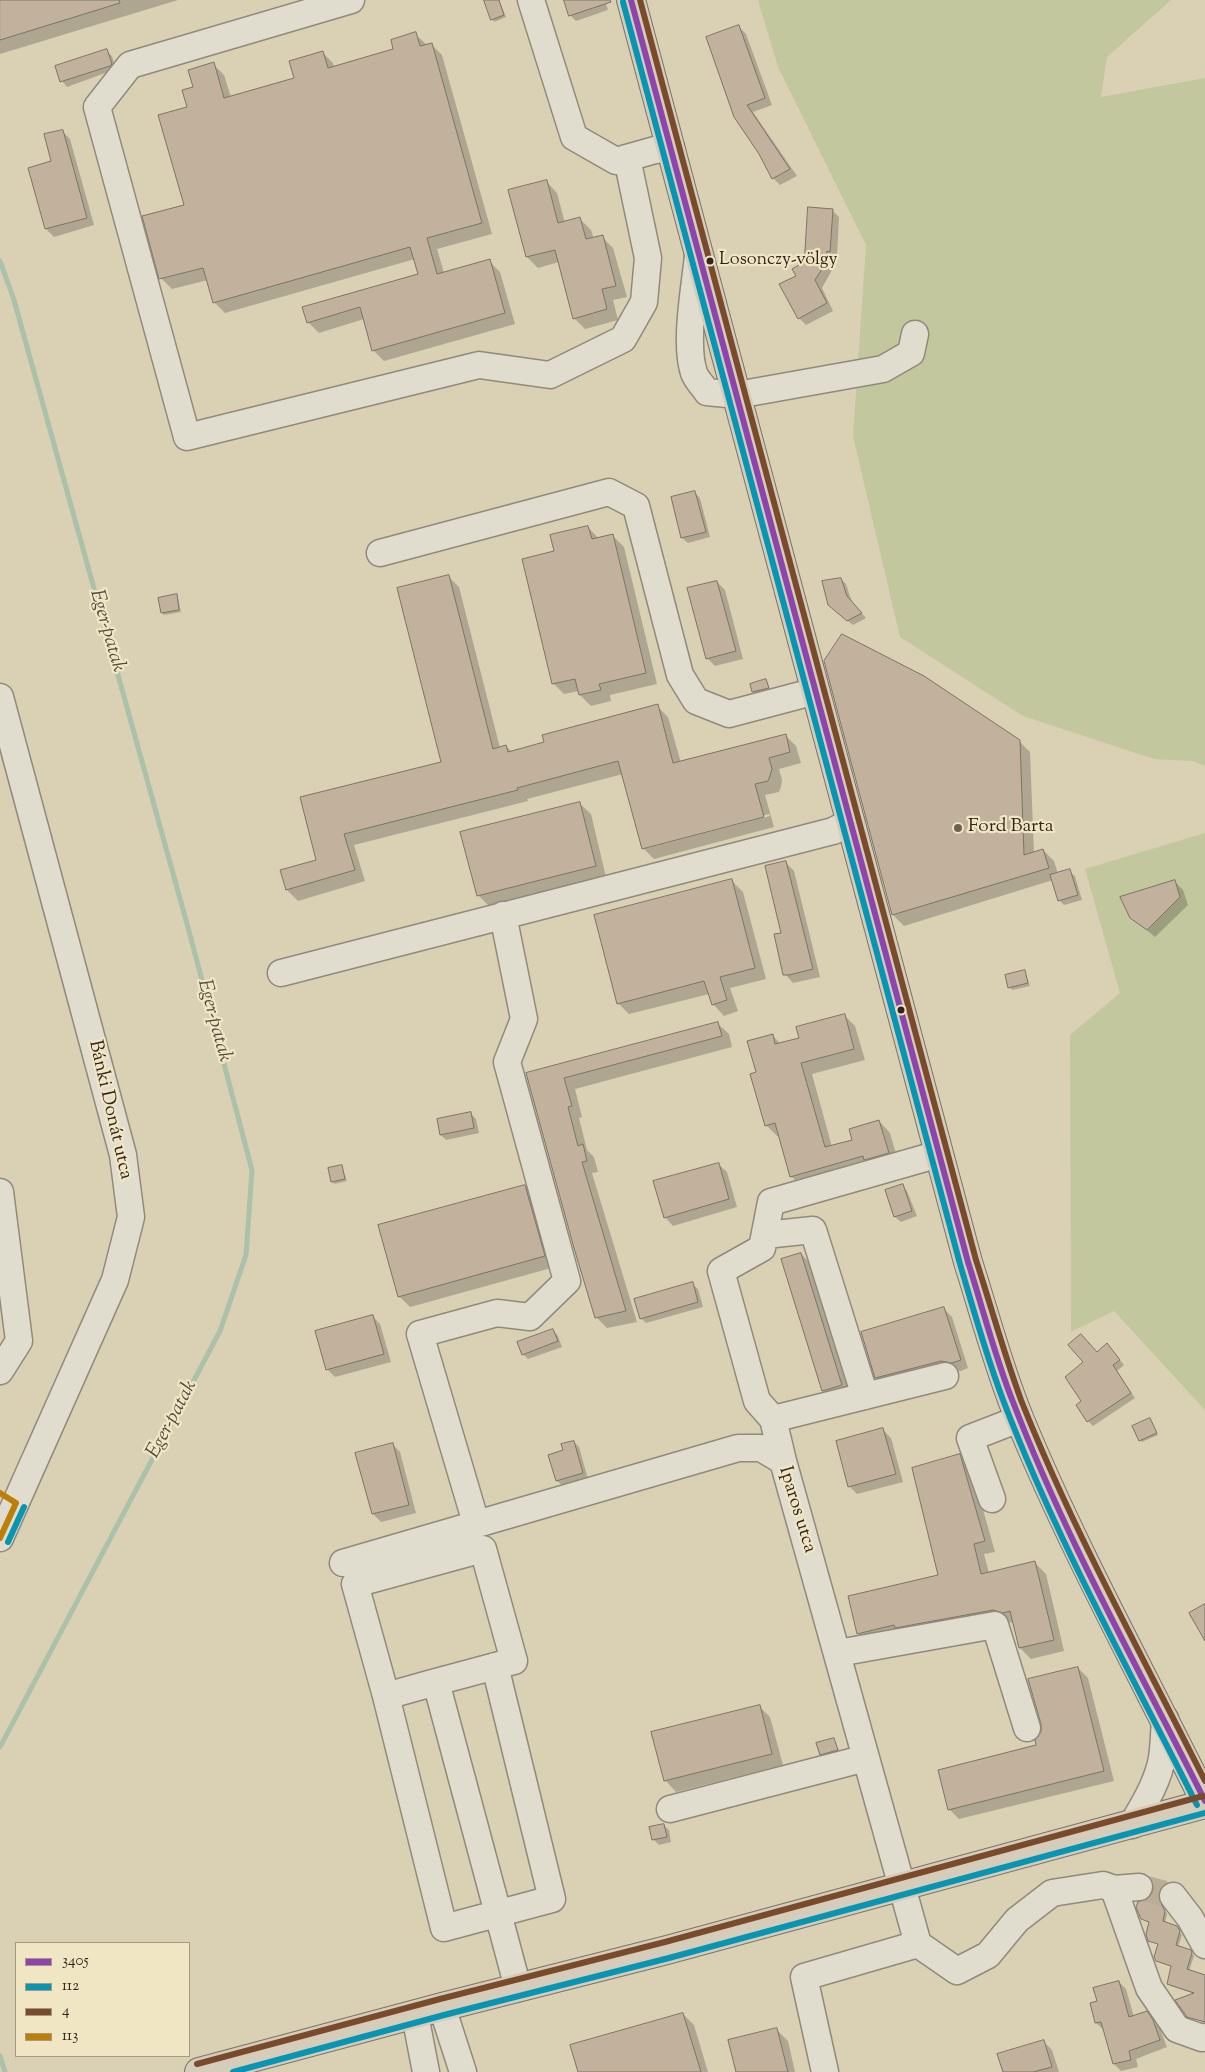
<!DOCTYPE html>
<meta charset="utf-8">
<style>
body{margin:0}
#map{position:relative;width:1205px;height:2072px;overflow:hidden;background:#dad0b4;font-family:"Sorts Mill Goudy",serif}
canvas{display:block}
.legend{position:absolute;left:15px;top:1942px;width:175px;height:115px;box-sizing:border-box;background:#f1e6c4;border:1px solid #a59982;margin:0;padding:6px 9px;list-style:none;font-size:15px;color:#322520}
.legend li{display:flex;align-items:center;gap:10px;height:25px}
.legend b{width:25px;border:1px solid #a59982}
</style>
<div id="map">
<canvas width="1205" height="2072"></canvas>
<ul class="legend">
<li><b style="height:6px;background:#8e44ad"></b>3405</li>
<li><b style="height:6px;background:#0895b4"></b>112</li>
<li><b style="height:6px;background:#7a4b2a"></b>4</li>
<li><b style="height:6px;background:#bc7f0a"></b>113</li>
</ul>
</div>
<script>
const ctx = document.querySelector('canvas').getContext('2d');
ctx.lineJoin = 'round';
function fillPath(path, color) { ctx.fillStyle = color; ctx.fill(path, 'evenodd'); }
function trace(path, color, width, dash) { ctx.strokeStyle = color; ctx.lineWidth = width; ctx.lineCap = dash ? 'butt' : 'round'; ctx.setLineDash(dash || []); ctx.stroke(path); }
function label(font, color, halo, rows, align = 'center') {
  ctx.font = font + ' "Sorts Mill Goudy",serif'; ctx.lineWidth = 4.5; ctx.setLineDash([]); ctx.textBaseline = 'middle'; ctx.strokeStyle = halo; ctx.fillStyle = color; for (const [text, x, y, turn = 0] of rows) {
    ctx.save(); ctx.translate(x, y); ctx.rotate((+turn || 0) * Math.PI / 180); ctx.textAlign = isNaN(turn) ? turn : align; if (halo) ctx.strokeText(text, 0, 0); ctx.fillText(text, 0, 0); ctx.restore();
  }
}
fillPath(new Path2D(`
 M758,0H1171L1107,57L1101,97L1205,78V766L1193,761L1154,759L1023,716L900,637L853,436L866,245L778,67Z
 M1205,833V1410L1114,1311L1071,1332L1070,1035L1120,993L1085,869Z`), '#c3c79d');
fillPath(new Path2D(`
 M0,0H178L0,54Z
 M486,0H499L506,17L494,22Z
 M572,0H605L608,10L576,21L571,16L566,2Z
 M738,26L746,34L772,105L753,112L797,176L780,185L773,178L760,154L736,117Z
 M415,34L427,45L431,44L442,55L492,234L437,249L444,273L489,261L500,272L515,324L384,361L373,350L364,319L319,333L308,322L420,275L415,259L225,313L214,302L208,280L172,289L161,278L186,206L188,108L195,88L213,64L224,75L231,97L296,78L322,52L333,63L334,67L395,50Z
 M107,51L112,56L116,69L67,87L62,81Z
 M62,131L70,139L94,225L54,237L46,229L29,169L52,162Z
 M546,181L557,193L565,223L580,219L591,230L594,239L602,237L613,248L627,297L613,300L618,320L585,329L574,318L559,262L538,268L527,257Z
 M832,210L839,217L837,258H833L832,270L822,288L833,311L806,325L799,318L805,263Z
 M695,493L700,498L710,537L688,543L682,538L673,498Z
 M588,527L599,539L613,536L624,547L657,684L610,695L611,701L591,706L580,695L579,691L564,694L553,683L556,552Z
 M448,576L459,587L500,748L506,746L512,752L546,743L657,706L668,717L681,763L785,735L796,746L801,763L779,769L782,780L781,787L779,792L765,795L774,827L654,859L643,848L623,774L527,799L528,801L354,845L365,881L298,901L287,890L317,861L301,798L443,763ZM769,814L770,816L648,848V846Z
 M841,579L846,584L852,602L866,618L853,625L836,612Z
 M717,582L725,590L743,659L715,666L707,658Z
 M176,596L178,598L181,612L164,615L162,613Z
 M825,662L1019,741L1030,752L1034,853L1043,850L1054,861L1058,874L1069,871L1075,876L1082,900L1064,905L1059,900L1053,880L904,926L893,915Z
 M766,680L770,690L756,694L753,692Z
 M579,803L591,814L606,877L489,906L478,895Z
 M786,863L794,871L820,977L793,983L785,974L783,934Z
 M732,881L743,892L766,979L730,988L738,1011L724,1016L713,1004L709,994L629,1014L618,1003Z
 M1175,882L1183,890L1188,905L1155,937L1131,917Z
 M1025,972L1030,986L1012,990L1010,987Z
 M844,1015L855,1026L865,1060L812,1074L832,1147L854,1141L879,1121L890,1133L899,1164L802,1187L791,1176L779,1136H777L766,1125L758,1073L772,1035L781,1044L800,1039Z
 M717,1023L729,1034L732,1047L575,1089L582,1117L579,1118L587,1150L594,1157L598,1172L592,1173L637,1322L607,1328L596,1317L527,1074Z
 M470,1113L476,1119L479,1133L446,1140L441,1135L438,1120Z
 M718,1164L727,1172L737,1207L673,1226L665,1217Z
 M342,1167L347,1181L334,1184L332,1181Z
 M902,1185L907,1191L917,1216L901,1222L895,1217L886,1191Z
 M525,1186L536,1197L555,1267L410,1307L399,1296Z
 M801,1254L809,1262L850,1393L831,1399L823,1391Z
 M692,1284L698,1289L703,1307L646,1323L641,1318Z
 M944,1309L952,1317L968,1368L961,1371L950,1369L884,1386L876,1377Z
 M372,1316L380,1324L391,1362L335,1377L327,1369Z
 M553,1330L558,1336L562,1347L528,1359L523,1354Z
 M1112,1350L1124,1365L1117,1371L1135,1398L1093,1426L1088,1421L1083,1401L1085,1363L1097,1353Z
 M1150,1420L1158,1435L1142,1442L1140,1440Z
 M883,1430L891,1438L903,1482L857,1494L849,1486Z
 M574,1442L579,1447L588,1479L563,1486L557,1481L550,1455L565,1451Z
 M392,1444L400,1452L416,1513L381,1522L373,1514Z
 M960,1456L971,1467L995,1552L984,1554L989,1573L1035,1563L1046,1574L1064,1651L1031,1659L1020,1648L1014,1623L1004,1621L869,1644L858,1633L939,1576Z
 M1078,1668L1088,1678L1114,1781L959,1819L949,1809L1038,1746Z
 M759,1706L770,1717L783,1765L676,1792L665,1780Z
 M834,1739L839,1752L823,1756L821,1754Z
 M663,1825L669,1830L671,1842L659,1845L653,1839Z
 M1159,1895L1160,1902L1167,1914L1165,1923L1179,1930L1182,1935L1178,1947L1190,1951L1194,1956L1189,1971L1205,1976V2023L1188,2016L1195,1994L1171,1986L1168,1984L1172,1967L1157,1961L1159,1945L1149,1940L1150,1923L1142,1919L1158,1899Z
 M1119,1982L1126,1989L1134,2017L1147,2013L1160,2029L1167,2047L1136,2059L1138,2067L1121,2071L1114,2064L1104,2030L1096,2023L1099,2002Z
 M683,2014L694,2025L708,2072H579Z
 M777,2030L788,2041L795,2072H737Z
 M1044,2042L1052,2050L1059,2072H1004Z`), '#0003');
trace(new Path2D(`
 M0,261L14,300L189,931L252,1170L246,1255L220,1331L0,1747
 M0,2056L5,2072`), '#acc1a9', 5);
const building = new Path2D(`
 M0,0H119L120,3L0,40Z
 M484,0H499L504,15L491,20Z
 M564,0H610L611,2L569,16Z
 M739,25L765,98L747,105L790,169L772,179L759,154L734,117L706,37Z
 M416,32L420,46L432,43L482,223L427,238L437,274L490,259L505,313L372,351L360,307L307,323L302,307L418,274L410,247L213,303L203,268L159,279L142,216L184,205L158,115L187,107L182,90L193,87L188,70L214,62L224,98L294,78L289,61L323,51L328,68L393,49L391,40Z
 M107,49L112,64L110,66L60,82L55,66Z
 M63,130L87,218L45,229L28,168L51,161L44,134Z
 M547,180L558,223L580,217L586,239L603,235L616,286L602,289L607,309L573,319L555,250L526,257L508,190Z
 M808,207L833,209L830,252L827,251L826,263L815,280L827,303L798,319L779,284L796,276L792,269L804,262Z
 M695,491L706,532L681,538L671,497Z
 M588,526L592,539L613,534L646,673L599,684L601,690L579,695L575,679L552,684L522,559L554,551L550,535Z
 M449,575L493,749L506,745L508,752L544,742L542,735L658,704L673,763L786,734L790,752L769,758L772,769L770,776L768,781L755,784L764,817L642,849L618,761L517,788L518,790L344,834L355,870L286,890L280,870L316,860L300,797L441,762L397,588Z
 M841,578L847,596L862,613L847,621L828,605L822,581Z
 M717,581L736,651L706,659L687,588Z
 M177,594L179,610L161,613L158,598Z
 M842,634L924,676L1020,740L1024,855L1043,849L1049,868L892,915L824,661Z
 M766,679L769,688L752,692L750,684Z
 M580,802L596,866L477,896L460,832Z
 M786,861L813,969L789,975H783L774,934L781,933L765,866Z
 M1070,869L1078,895L1058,901L1050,875Z
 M732,879L755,968L720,977L727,1000L712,1005L704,981L617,1004L594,915Z
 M1175,880L1180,897L1147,930L1130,918L1120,897Z
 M1025,970L1028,983L1008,988L1005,975Z
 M845,1014L854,1049L801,1063L825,1147L852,1140L849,1129L879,1120L889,1153L864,1160L863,1156L790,1177L775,1123L765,1126L750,1074L756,1072L747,1041L773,1034L775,1044L799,1038L796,1027Z
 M718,1022L722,1036L564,1078L572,1106L568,1107L578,1146L583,1144L587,1161L582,1162L626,1311L595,1318L574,1248L526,1073Z
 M471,1112L474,1128L440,1135L437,1119Z
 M719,1163L729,1199L664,1218L653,1181Z
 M342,1165L345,1179L331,1182L328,1168Z
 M903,1184L912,1211L894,1217L885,1190Z
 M525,1185L545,1256L398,1297L378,1225Z
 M801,1253L842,1385L822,1391L781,1259Z
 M693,1282L698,1302L640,1319L634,1299Z
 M944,1307L961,1360L952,1363L941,1361L875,1378L861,1332Z
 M373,1315L384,1354L326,1370L315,1331Z
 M553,1329L558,1341L522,1355L517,1342Z
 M1081,1334L1097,1352L1107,1343L1120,1360L1113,1365L1131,1393L1087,1422L1076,1405L1081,1401L1065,1377L1083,1362L1068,1345Z
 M1150,1418L1157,1433L1139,1441L1132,1426Z
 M883,1428L896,1474L848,1487L836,1441Z
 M574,1441L583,1473L556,1481L548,1455L563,1450L561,1444Z
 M393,1443L409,1505L372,1514L355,1453Z
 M960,1454L985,1541L974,1544L981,1574L1035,1561L1054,1640L1019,1648L1010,1611L1003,1613L993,1610L895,1628L894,1625L857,1634L848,1596L938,1575L912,1468Z
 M1205,1604V1641L1189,1613Z
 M1078,1667L1104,1771L948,1810L938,1770L1036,1745L1035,1740L1041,1732V1724L1028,1679Z
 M760,1705L772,1754L664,1781L651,1732Z
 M834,1738L838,1750L820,1755L816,1743Z
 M664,1824L667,1837L652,1840L649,1827Z
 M1159,1892L1158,1898L1165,1911L1163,1921L1177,1926L1180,1931L1176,1945L1191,1950L1192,1953L1187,1969L1205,1975V2022L1187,2017L1175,2000L1194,1993L1167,1984L1171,1966L1156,1961L1154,1957L1158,1944L1148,1941L1146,1934L1149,1922L1141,1919L1136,1907L1138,1902L1150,1897L1157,1898Z
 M1119,1981L1129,2017L1147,2011L1153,2020L1160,2040L1129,2051L1131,2060L1113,2064L1101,2022L1095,2023L1090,2003L1097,2001L1093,1988Z
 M683,2013L701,2072H578L570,2045Z
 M777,2028L788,2072H736L728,2040Z
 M1044,2040L1052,2067L1033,2072H1003L997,2054Z`);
fillPath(building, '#c2b29d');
trace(building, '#7a7466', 1);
trace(new Path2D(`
 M1139,1887L1173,1896`), '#b8ae96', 26, [26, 13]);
const minor = new Path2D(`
 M351,0L130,65L97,107L187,437L479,365L550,375L623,339L644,302L648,258L627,158
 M531,0L574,137L616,161L655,150L671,148
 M698,255C695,287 684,343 694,373C696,379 703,386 707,392L737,395L883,369L911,353L915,334
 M380,553L609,492L636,506L680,675L696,701L729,714L816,691
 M0,697L123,1155L131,1217L115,1280L0,1538
 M281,973L833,831L851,822
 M939,1154L771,1202L762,1248L721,1271L757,1401L773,1419L783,1461L918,1944L957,1971L988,1955L1017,1920L1052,1893L1103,1885L1114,1889L1149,1988L1177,2029L1202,2038L1205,2037
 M0,1192L19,1341L0,1371
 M765,1235L813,1230L865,1396
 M773,1419L945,1376
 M992,1499L970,1438L1019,1419
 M476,1523L420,1334L497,1313L530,1317L567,1281L507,1062L524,1019L503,915
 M343,1563L738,1448H761L783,1461
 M838,1653L995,1625L1027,1728
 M436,1682L386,1696L355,1584L483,1549L514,1661L436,1682L518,1988
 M386,1696L444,1928L552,1899L495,1666
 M670,1809L866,1758
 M1132,1825C1144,1804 1158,1782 1162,1758C1164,1745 1164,1732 1165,1719
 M1114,1889L1139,1887
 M1173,1896L1190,1918L1205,1945
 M442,2007L463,2072
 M415,2015L426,2072
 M825,2072L804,1977L918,1944`);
const major = new Path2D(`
 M631,0L968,1262C985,1315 999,1370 1020,1420C1074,1551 1143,1675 1205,1801
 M199,2072L442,2007L667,1950L1205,1804`);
trace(minor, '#918a7a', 29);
trace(major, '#7a7466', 30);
trace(minor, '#e1ddce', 26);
trace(major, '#d5cdba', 28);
trace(new Path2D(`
 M631,0L968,1262C983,1309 995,1357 1013,1402C1066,1540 1139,1669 1205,1801`), '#8e44ad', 6);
trace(new Path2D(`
 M623,2L960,1264C974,1311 987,1359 1005,1405C1058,1543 1131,1673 1197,1805
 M8,1542L24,1507
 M233,2072L444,2015L669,1958L1205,1813`), '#0895b4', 6);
trace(new Path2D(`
 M640,0L976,1260C991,1306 1004,1354 1021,1400C1073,1531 1142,1655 1205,1781
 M197,2064L440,1999L665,1942L1203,1796`), '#7a4b2a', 6);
trace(new Path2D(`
 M0,1493L16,1503L0,1538`), '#bc7f0a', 6);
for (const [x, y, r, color] of [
 [710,261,4.5,"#322520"],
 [958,828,5,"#6d6154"],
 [901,1010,4.5,"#322520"]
]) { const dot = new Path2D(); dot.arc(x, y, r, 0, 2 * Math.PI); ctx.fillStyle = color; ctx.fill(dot); trace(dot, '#f1e6c4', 2); }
label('18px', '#322520', '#f1e6c4', [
 ["Losonczy-völgy",719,261]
], 'left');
label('19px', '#322520', '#f1e6c4', [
 ["Ford Barta",968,828]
], 'left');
label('19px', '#322520', '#f1e6c4', [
 ["Bánki Donát utca",109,1110,77],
 ["Iparos utca",796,1510,73]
]);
label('italic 20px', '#4c4a41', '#f1e6c4', [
 ["Eger-patak",106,631,74],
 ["Eger-patak",213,1021,75],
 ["Eger-patak",173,1420,-62]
]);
</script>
